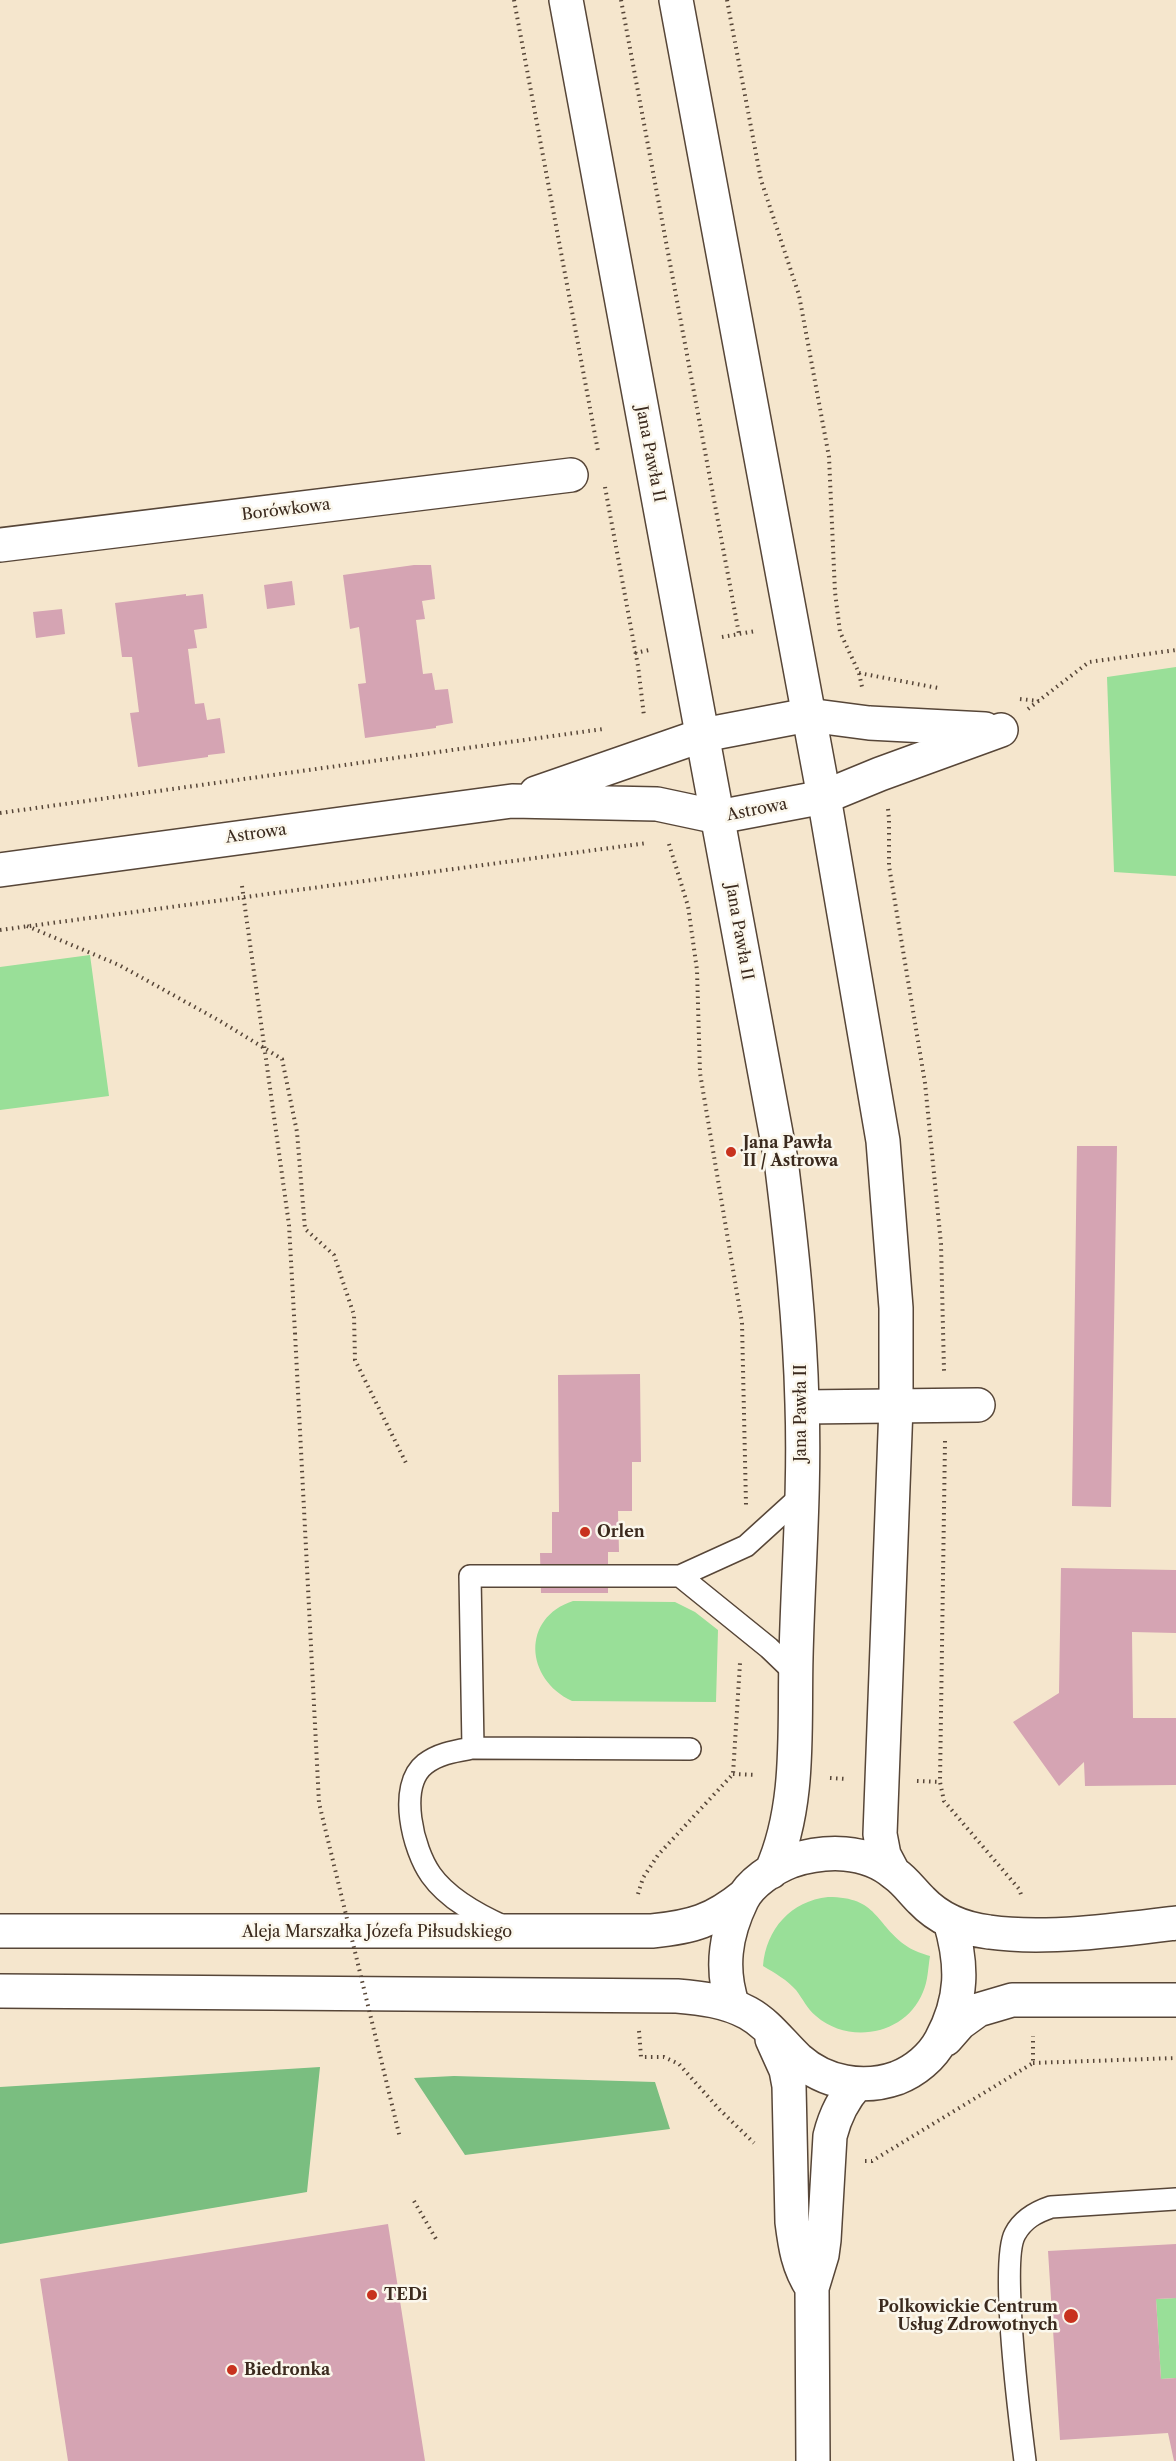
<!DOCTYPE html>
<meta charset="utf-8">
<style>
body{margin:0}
canvas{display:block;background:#f5e6cd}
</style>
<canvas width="1176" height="2461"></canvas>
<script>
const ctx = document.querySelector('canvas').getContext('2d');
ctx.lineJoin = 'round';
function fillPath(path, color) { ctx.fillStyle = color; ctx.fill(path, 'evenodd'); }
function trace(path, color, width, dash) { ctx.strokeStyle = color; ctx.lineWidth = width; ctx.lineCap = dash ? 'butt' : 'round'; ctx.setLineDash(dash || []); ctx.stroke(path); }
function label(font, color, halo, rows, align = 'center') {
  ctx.font = font + ' "Libre Caslon Text",serif'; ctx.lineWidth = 5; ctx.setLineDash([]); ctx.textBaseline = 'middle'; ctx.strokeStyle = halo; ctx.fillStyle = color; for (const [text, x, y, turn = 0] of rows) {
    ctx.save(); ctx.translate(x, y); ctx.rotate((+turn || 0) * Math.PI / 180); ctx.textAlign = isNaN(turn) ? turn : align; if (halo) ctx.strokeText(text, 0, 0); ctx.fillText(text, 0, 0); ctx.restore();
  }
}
fillPath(new Path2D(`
 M1176,667V876L1114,872L1107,677Z
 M90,955L109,1096L0,1110V967Z
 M573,1601L675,1602L695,1612L718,1630L716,1702L572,1701C525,1679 521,1618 573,1601Z
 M828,1897C879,1897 874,1924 908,1947C914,1951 923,1954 930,1956C928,1968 928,1981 923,1992C906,2035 849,2045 816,2016C807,2009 803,1999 796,1990C787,1980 775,1973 763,1966C766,1929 791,1901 828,1897Z
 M1176,2298V2378L1161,2379L1156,2299Z`), '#99df98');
fillPath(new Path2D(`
 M320,2067L307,2192L0,2244V2087Z
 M454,2076L655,2082L670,2129L465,2155L414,2078Z`), '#7abe80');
fillPath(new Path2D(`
 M414,565H431L435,599L422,601L425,619L416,620L423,674L432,673L435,690L448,689L453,723L436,726V728L365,738L358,684L366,683L359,627L350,629L343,575Z
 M292,581L295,605L267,609L264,585Z
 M186,594V596L203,594L207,628L194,630L197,648L188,649L195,704L204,703L207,720L220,718L225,753L208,755V757L138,767L130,713L139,712L132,657H122L115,603Z
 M62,609L65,634L36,638L33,612Z
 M1077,1146H1117L1111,1507L1072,1506Z
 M640,1374L641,1462H632V1511H618L619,1552H608V1593H541L540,1553H552V1512H559L558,1375Z
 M1061,1568L1176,1570V1633L1132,1632L1133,1718H1176V1785L1085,1786L1084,1762L1059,1786L1013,1722L1059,1693Z
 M388,2224L425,2461H68L40,2279Z
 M1176,2244V2298L1156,2299L1161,2379L1176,2378V2461H1174L1168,2433L1060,2440L1048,2251Z`), '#d5a4b3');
const lane = new Path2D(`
 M680,1576L769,1648L795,1673
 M473,1748C456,1751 439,1753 425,1764C397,1786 413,1850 431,1875C448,1899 478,1915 505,1927
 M690,1749L473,1748L470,1576H680L746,1546L801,1496
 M1025,2461C1020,2422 1000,2261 1015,2234C1023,2219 1036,2212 1051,2207L1176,2199`);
const street = new Path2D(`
 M0,545L571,475
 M536,793L703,735L808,715L869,723L985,729
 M0,870L512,801L657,804L718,817L824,797L880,774L1001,730
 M803,1407L978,1405`);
const secondary = new Path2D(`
 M566,0L781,1160C791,1241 800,1322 802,1404C805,1488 798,1573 796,1657C794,1728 801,1806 771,1872
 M676,0L824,797L883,1141L896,1308V1406L880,1834L884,1855L893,1872
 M0,1931H652C692,1927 713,1921 745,1895
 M0,1991L677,1996C701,1998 726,2001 748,2013C768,2024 781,2043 798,2059C825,2083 863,2090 897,2078C915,2071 932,2057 941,2040C963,1999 963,1965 950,1921
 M733,2006C720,1969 725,1935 742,1900C750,1883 773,1868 791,1861C825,1850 866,1849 895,1874C905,1881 912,1891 921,1900C939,1919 964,1929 989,1932C1044,1940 1120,1930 1176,1923
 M772,2039L786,2070L789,2086L792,2222C795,2246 798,2267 812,2288
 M946,2039L960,2023L978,2010L1012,2000H1176
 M813,2461L812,2288L822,2255L824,2240L830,2136C835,2116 843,2099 857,2084`);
trace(lane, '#574638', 24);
trace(street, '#574638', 36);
trace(secondary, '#574638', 36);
trace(new Path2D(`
 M514,0L598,451
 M621,0L739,634
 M727,0L761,180L799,295L829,457L835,592L840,632L859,673L862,687
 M605,487L638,666L644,716
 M722,637L756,631
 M635,653L649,650
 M859,673L938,688
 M1020,699L1039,701
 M1028,709L1089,662L1176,650
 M888,809L889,819V866L925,1083L941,1244L944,1371
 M0,813L603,729
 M669,844L688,906L697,970L700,1073L742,1323L746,1505
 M242,886L289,1225L295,1333
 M27,926L119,965L220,1021L282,1059L297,1132L305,1229L334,1255L354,1315L355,1360L407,1465
 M0,930L647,843
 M945,1441L940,1782L944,1801L1019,1889L1022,1897
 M733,1774L756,1775
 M830,1778L846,1779
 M917,1781L940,1782
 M638,1894L643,1878L658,1855L733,1774L740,1663
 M639,2031L641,2057H664L679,2064L719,2109L754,2143
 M1033,2063L1176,2058
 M865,2161H872L1033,2063V2036
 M414,2201L436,2239`), '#574638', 4, [1.5, 4.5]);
trace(lane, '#fff', 21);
trace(street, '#fff', 33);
trace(secondary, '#fff', 33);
trace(new Path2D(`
 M295,1333L319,1803L400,2138`), '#574638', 4, [1.5, 4.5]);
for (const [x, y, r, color] of [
 [731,1152,6,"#c8321e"],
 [585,1532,6,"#c8321e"],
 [372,2295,6,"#c8321e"],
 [1071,2316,8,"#c8321e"],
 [232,2370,6,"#c8321e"]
]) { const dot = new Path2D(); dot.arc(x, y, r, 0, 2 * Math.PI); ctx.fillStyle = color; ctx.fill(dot); trace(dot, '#fbf7ec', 2); }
label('16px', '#3b2a1e', '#fbf7ec', [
 ["Jana Pawła II",650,454,79],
 ["Borówkowa",286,510,-7],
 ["Astrowa",757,810,-11],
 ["Astrowa",256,834,-8],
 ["Jana Pawła II",739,932,80],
 ["Jana Pawła II",801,1413,-90],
 ["Aleja Marszałka Józefa Piłsudskiego",377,1932]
]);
label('bold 16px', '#3b2a1e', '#fbf7ec', [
 ["Jana Pawła",743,1143],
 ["II / Astrowa",743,1161],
 ["Orlen",597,1532],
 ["TEDi",384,2295],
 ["Polkowickie Centrum",1058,2307,"right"],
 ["Usług Zdrowotnych",1058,2325,"right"],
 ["Biedronka",244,2370]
], 'left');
</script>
